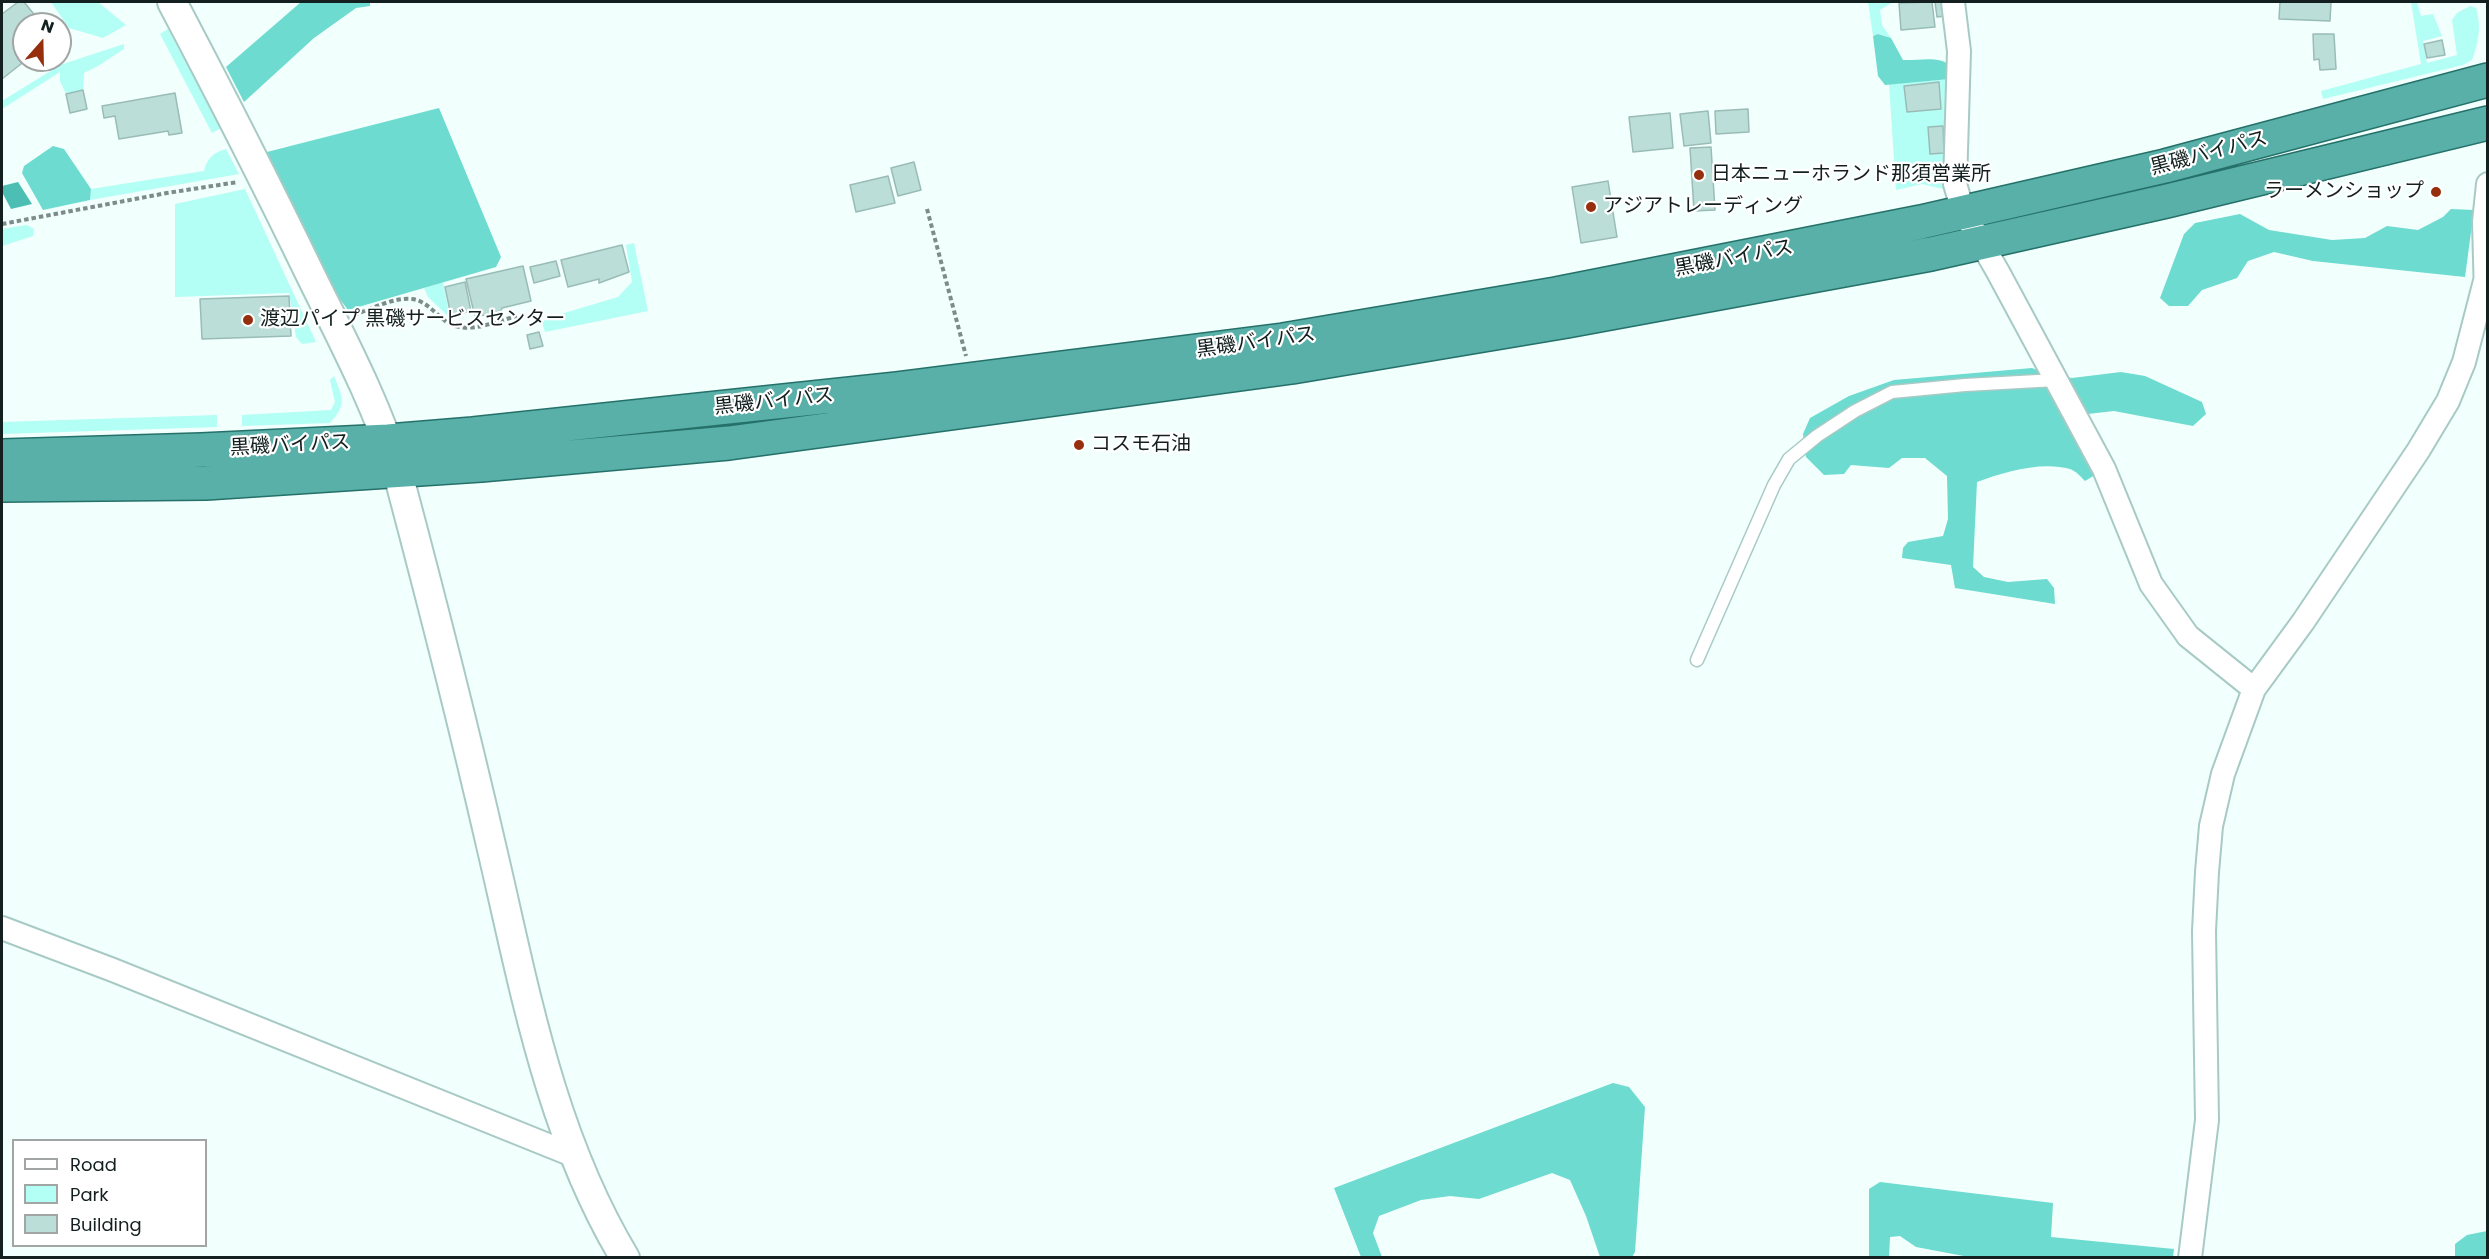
<!DOCTYPE html>
<meta charset="utf-8">
<style>
body{margin:0}
#map{position:relative;width:2489px;height:1259px;overflow:hidden;background:#f1fffd;font-family:Poppins,sans-serif}
canvas{display:block}
.frame{position:absolute;inset:0;border:3px solid #13201f;pointer-events:none}
.legend{position:absolute;left:12px;top:1139px;width:195px;height:108px;box-sizing:border-box;background:#fff;border:2px solid #a1a6a5;margin:0;padding:8px 10px;list-style:none;font-size:18px;color:#13201f}
.legend li{display:flex;align-items:center;gap:12px;height:30px}
.legend b{width:30px;border:2px solid #a1a6a5}
.north{position:absolute;left:12px;top:12px;width:60px;height:60px;box-sizing:border-box;background:#fff;border:2px solid #a1a6a5;border-radius:50%;rotate:20deg;font-size:16px;font-weight:700;line-height:24px;text-align:center;color:#13201f}
.north::after{content:'';display:block;margin:auto;width:21px;height:27px;background:#962f0e;clip-path:polygon(50% 0,100% 100%,50% 72%,0 100%)}
</style>
<div id="map">
<canvas width="2489" height="1259"></canvas>
<div class="frame"></div>
<ul class="legend">
<li><b style="height:8px;background:#fff"></b>Road</li>
<li><b style="height:16px;background:#b3fef5"></b>Park</li>
<li><b style="height:16px;background:#bbded9"></b>Building</li>
</ul>
<div class="north">N</div>
</div>
<script>
const ctx = document.querySelector('canvas').getContext('2d');
ctx.lineJoin = 'round';
function fillPath(path, color) { ctx.fillStyle = color; ctx.fill(path, 'evenodd'); }
function trace(path, color, width, dash) { ctx.strokeStyle = color; ctx.lineWidth = width; ctx.lineCap = dash ? 'butt' : 'round'; ctx.setLineDash(dash || []); ctx.stroke(path); }
function label(font, color, halo, rows, align = 'center') {
  ctx.font = font + ' Poppins,"Noto Sans JP",sans-serif'; ctx.lineWidth = 4.5; ctx.setLineDash([]); ctx.textBaseline = 'middle'; ctx.strokeStyle = halo; ctx.fillStyle = color; for (const [text, x, y, turn = 0] of rows) {
    ctx.save(); ctx.translate(x, y); ctx.rotate((+turn || 0) * Math.PI / 180); ctx.textAlign = isNaN(turn) ? turn : align; if (halo) ctx.strokeText(text, 0, 0); ctx.fillText(text, 0, 0); ctx.restore();
  }
}
fillPath(new Path2D(`
 M51,2H98L126,25L103,38L69,28Z
 M1868,2H1893L1880,10L1882,25L1891,38L1879,34L1873,36Z
 M2411,2H2417L2421,16L2433,14L2442,36L2423,41L2427,63L2457,55L2452,20L2457,13L2470,6L2476,8C2482,27 2478,43 2472,60L2463,65L2323,99L2321,91L2421,64Z
 M168,29L221,128L212,133L160,34Z
 M124,44V49L98,66L84,73L83,90L66,94L60,81V72L2,109V101L60,65Z
 M1950,79L1947,190L1922,184L1896,190L1889,84ZM1939,82L1941,109L1907,112L1904,86ZM1943,126L1944,153L1930,154L1928,127Z
 M226,149L239,174L90,200L91,189L204,171C207,158 213,153 226,149Z
 M245,189L316,342L302,344L296,337L289,293L175,297V204Z
 M27,225L34,229L33,236L2,246V229Z
 M634,243L648,311L545,332L542,322L551,317L618,297L632,282L626,245Z
 M443,282L449,313L447,315L428,297L424,288Z
 M334,376C343,399 347,404 330,423L242,426V415L331,410L335,402L330,380Z
 M217,415V427L2,434V422Z`), '#b3fef5');
fillPath(new Path2D(`
 M301,2H370V6L356,8L314,38L244,102L226,67Z
 M1878,34L1891,38L1903,60C1918,61 1939,55 1951,66L1950,79L1885,85L1878,76L1873,36Z
 M439,108L501,257L496,267L348,310L336,294L267,152Z
 M53,146L64,149L91,189L90,200L43,210L22,173L24,166Z
 M2451,209L2474,210L2465,277L2313,261L2274,252L2248,261L2237,278L2202,290L2188,306H2169L2160,298L2184,234L2195,223L2240,214L2269,230L2332,240L2365,238L2387,226L2418,230L2443,217Z
 M2032,368L2045,373L2072,378L2121,372L2145,376L2202,402L2206,414L2193,426L2114,411L2070,416L2095,475L2085,481C2081,477 2076,471 2070,469C2041,461 2004,472 1977,482L1973,567L1984,577L2008,582L2047,579L2054,588L2055,604L1955,588L1951,565L1902,558L1903,548L1908,542L1943,536L1948,519L1947,476L1925,458H1902L1889,468L1851,465L1844,474L1824,475L1806,457L1803,434L1810,418L1849,396L1894,380Z
 M1613,1083L1629,1087L1645,1107L1635,1252L1632,1257H1600L1586,1216L1570,1180L1552,1173L1479,1199L1450,1196L1421,1200L1379,1216L1373,1233L1382,1257H1361L1334,1188Z
 M1880,1182L2053,1203L2051,1237L2174,1249L2173,1257H1969L1916,1247L1900,1236L1890,1237L1889,1257H1869V1189Z
 M2487,1231V1257H2455V1244L2467,1235Z`), '#6ddbd0');
fillPath(new Path2D(`
 M18,182L32,204L11,209L2,192V186Z`), '#4dbeb3');
const building = new Path2D(`
 M18,2H24L42,24H24V60H26L2,79V14Z
 M1932,2L1935,27L1901,30L1899,3Z
 M1935,2H1944L1945,16L1937,17Z
 M2280,2H2331L2330,21L2279,19Z
 M2313,34H2334L2336,69L2320,70L2319,59L2314,60Z
 M2442,40L2445,55L2427,58L2424,44Z
 M1939,82L1941,109L1907,112L1904,86Z
 M83,90L87,109L70,113L66,94Z
 M175,93L182,133L169,135L168,131L119,139L115,116L104,118L102,106Z
 M1748,109L1749,132L1716,134L1715,111Z
 M1708,111L1711,143L1684,146L1680,114Z
 M1670,113L1673,148L1633,152L1629,117Z
 M1943,126L1944,153L1930,154L1928,127Z
 M1711,147L1715,210L1694,211L1690,148Z
 M914,162L921,190L898,196L891,168Z
 M888,176L895,203L856,212L850,185Z
 M1608,181L1617,237L1581,243L1572,187Z
 M622,245L629,272L599,283V279L568,287L561,260Z
 M556,261L560,276L534,283L530,267Z
 M523,266L531,301L502,308L501,311L475,317L466,279Z
 M465,282L471,311L451,316L445,287Z
 M289,296L291,336L202,339L200,299Z
 M539,332L543,346L530,349L527,335Z`);
fillPath(building, '#bbded9');
trace(building, '#9abcb7', 1.5);
const service = new Path2D(`
 M1697,660L1774,485L1789,459L1817,436L1855,411L1892,392L1965,385L2056,380`);
const minor = new Path2D(`
 M1953,2L1959,51L1955,184L1963,211L1998,272L2104,469L2151,584L2188,636L2254,689
 M2486,296L2484,222L2488,184
 M2,928L113,970L575,1156
 M2190,1258L2207,1120L2204,931L2207,872L2211,826L2223,774L2254,689L2303,622L2418,451L2448,401L2464,362L2485,281`);
const tertiary = new Path2D(`
 M172,2C220,93 267,185 312,278C343,341 376,403 397,470C430,594 462,719 491,845C524,985 549,1132 625,1258`);
const trunk = new Path2D(`
 M2,456L201,450L388,441L473,434L897,389L1283,340L1556,294L1921,222L2165,166L2488,80
 M2,485L206,483L481,465L729,443L1292,367L1567,321L1931,254L2167,201L2488,123`);
trace(service, '#a8cac5', 15);
trace(minor, '#a8cac5', 26);
trace(tertiary, '#a8cac5', 32);
trace(trunk, '#25716a', 36);
trace(new Path2D(`
 M927,209L966,356
 M2,224L167,193L238,182
 M354,315C371,309 394,297 412,299C428,301 437,317 450,324C469,334 498,321 517,316`), '#7d8b89', 4, [4.5, 3]);
trace(service, '#fff', 12);
trace(minor, '#fff', 22);
trace(tertiary, '#fff', 28);
trace(trunk, '#58b0a8', 33);
for (const [x, y, r, color] of [
 [1699,175,6,"#962f0e"],
 [2436,192,6,"#962f0e"],
 [1591,207,6,"#962f0e"],
 [248,320,6,"#962f0e"],
 [1079,445,6,"#962f0e"]
]) { const dot = new Path2D(); dot.arc(x, y, r, 0, 2 * Math.PI); ctx.fillStyle = color; ctx.fill(dot); trace(dot, '#fff', 2); }
label('20px', '#13201f', '#fff', [
 ["黒磯バイパス",2209,154,-15],
 ["黒磯バイパス",1734,259,-11],
 ["黒磯バイパス",1256,343,-8],
 ["黒磯バイパス",774,402,-6],
 ["黒磯バイパス",290,446,-3]
]);
label('20px', '#13201f', '#fff', [
 ["日本ニューホランド那須営業所",1711,175],
 ["ラーメンショップ",2424,192,"right"],
 ["アジアトレーディング",1603,207],
 ["渡辺パイプ 黒磯サービスセンター",260,320],
 ["コスモ石油",1091,445]
], 'left');
</script>
